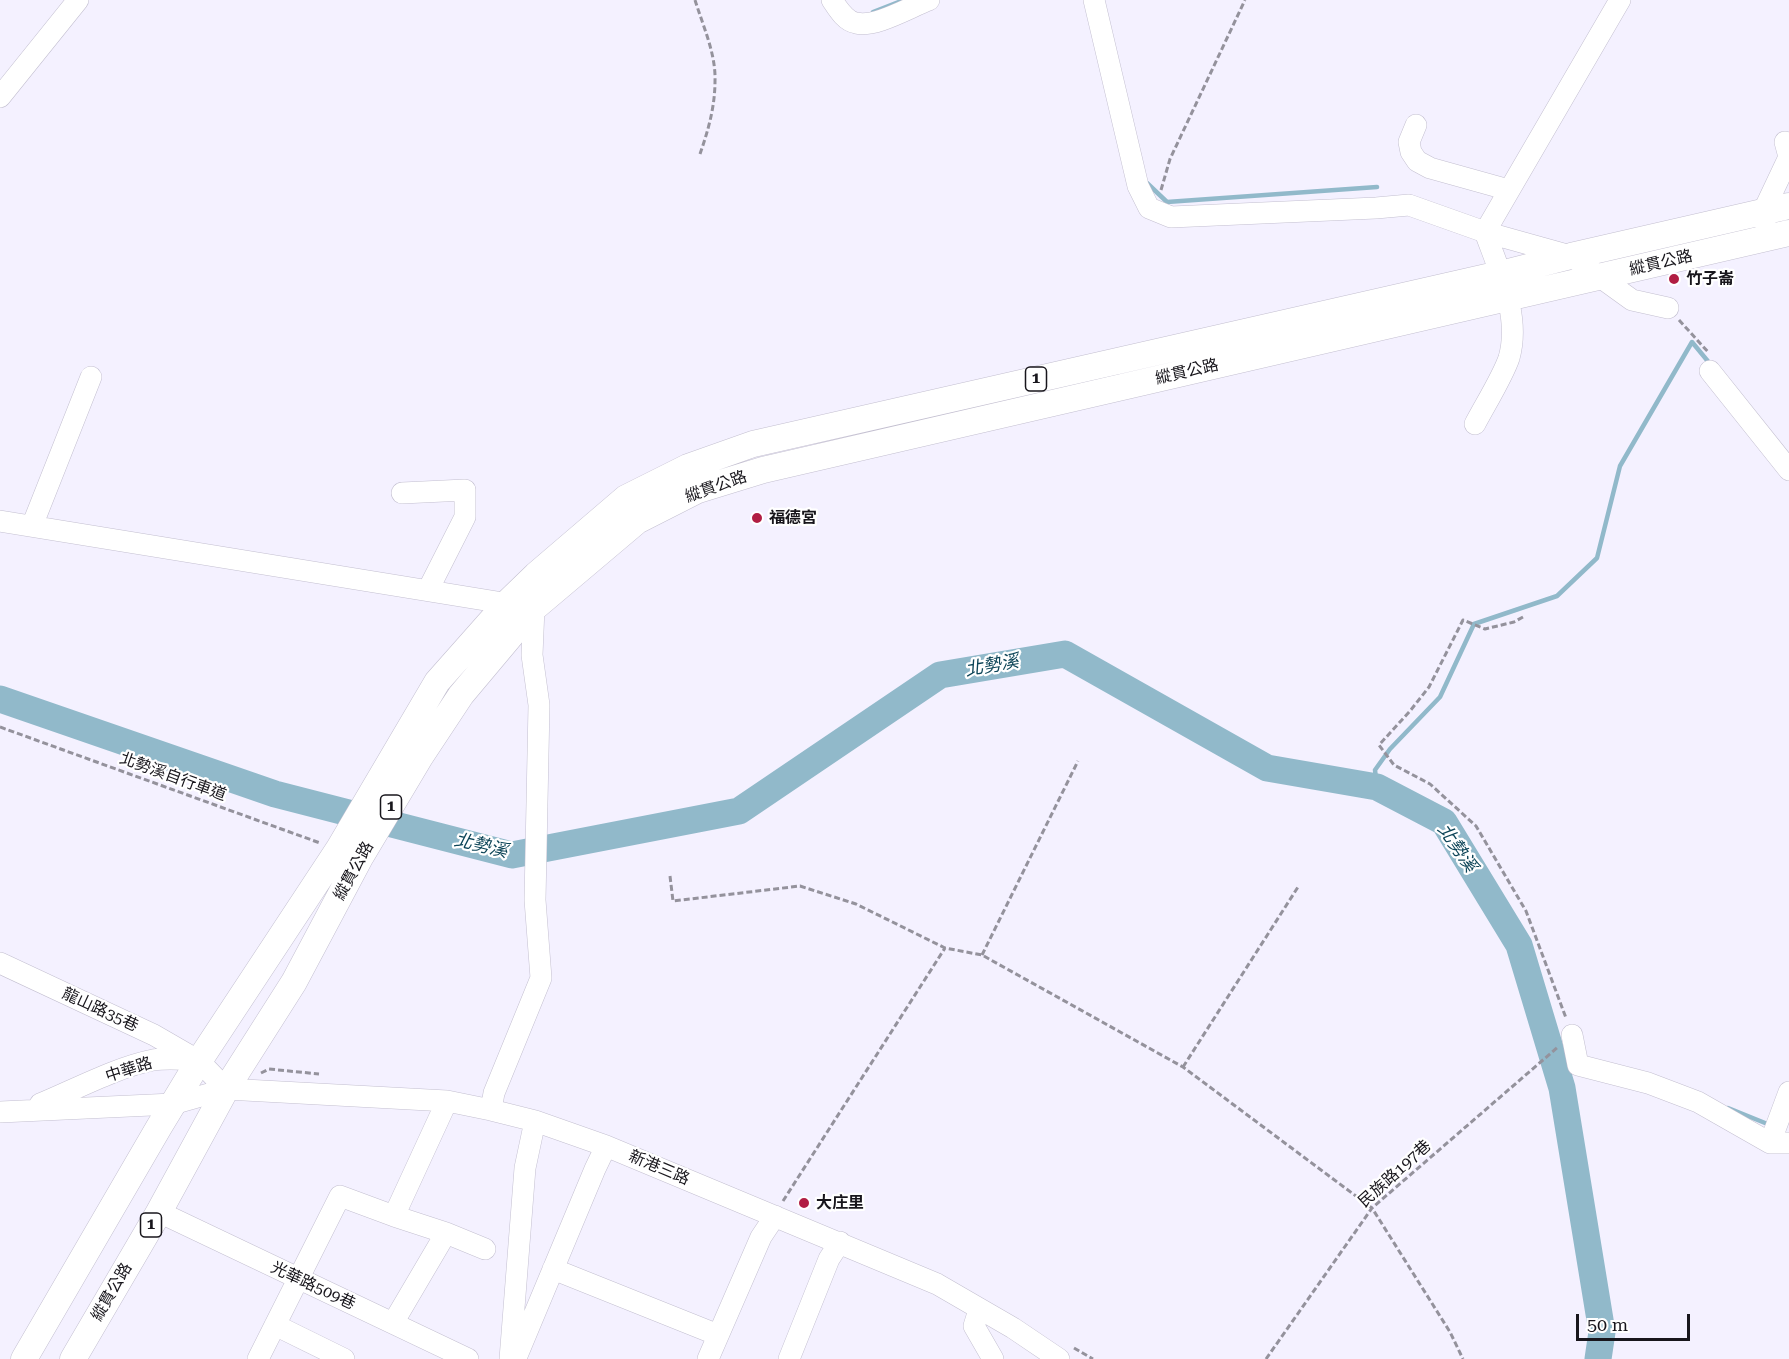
<!DOCTYPE html>
<meta charset="utf-8">
<style>
body{margin:0}
#map{position:relative;width:1789px;height:1359px;overflow:hidden;background:#f4f1ff;font-family:"Roboto Serif",serif}
canvas{display:block}
.scale{position:absolute;left:1576px;top:1314px;width:114px;height:27px;box-sizing:border-box;border:3px solid #18161c;border-top:0;padding-left:8px;font-size:18px;line-height:21px;white-space:nowrap;color:#18161c;-webkit-text-stroke:4px #fff;paint-order:stroke}
</style>
<div id="map">
<canvas width="1789" height="1359"></canvas>
<div class="scale">50 m</div>
</div>
<script>
const ctx = document.querySelector('canvas').getContext('2d');
ctx.lineJoin = 'round';
function trace(path, color, width, dash) { ctx.strokeStyle = color; ctx.lineWidth = width; ctx.lineCap = dash ? 'butt' : 'round'; ctx.setLineDash(dash || []); ctx.stroke(path); }
function label(font, color, halo, rows, align = 'center') {
  ctx.font = font + ' "Roboto Serif","Noto Sans TC",serif'; ctx.lineWidth = 4.5; ctx.setLineDash([]); ctx.textBaseline = 'middle'; ctx.strokeStyle = halo; ctx.fillStyle = color; for (const [text, x, y, turn = 0] of rows) {
    ctx.save(); ctx.translate(x, y); ctx.rotate((+turn || 0) * Math.PI / 180); ctx.textAlign = isNaN(turn) ? turn : align; if (halo) ctx.strokeText(text, 0, 0); ctx.fillText(text, 0, 0); ctx.restore();
  }
}
trace(new Path2D(`
 M873,12L904,0
 M1147,183L1167,202L1377,187
 M1377,787L1375,770L1390,749L1440,697L1474,624L1557,596L1597,558L1620,466L1692,342L1711,365
 M1548,1041L1568,1051
 M1728,1108L1770,1125`), '#91b9ca', 4.5);
trace(new Path2D(`
 M0,699L275,794L512,855L739,811L940,675L1065,654L1267,768L1377,787L1444,822L1519,945L1562,1088L1602,1332L1598,1359`), '#91b9ca', 27);
const minor = new Path2D(`
 M832,0C838,9 845,21 856,23C875,28 910,7 929,0
 M1094,0L1138,186L1149,208L1171,217L1376,208L1409,205L1485,232C1499,271 1521,316 1509,358C1503,376 1485,405 1475,424
 M1620,0L1485,232L1571,256L1632,300L1668,308
 M0,97L78,0
 M1416,125L1409,142L1411,152L1417,161L1430,168L1509,190
 M1765,223L1763,212L1789,157L1785,142
 M1710,371L1789,470
 M402,493L465,490V517L428,590
 M0,521L534,608L532,655L539,705L535,900L541,978L494,1093L491,1110
 M32,526L91,377
 M0,963L154,1035L199,1061L226,1089
 M1572,1035L1578,1065L1648,1083L1698,1102L1770,1143H1789
 M40,1104C74,1090 117,1067 153,1060C167,1058 181,1059 195,1060
 M0,1112L173,1104L226,1089L447,1101L491,1110L535,1121L606,1146L937,1284L1013,1328L1059,1359
 M1770,1143L1789,1092
 M159,1212L468,1359
 M446,1233L485,1249
 M553,1269L718,1335
 M979,1310L974,1326L993,1359
 M393,1323L446,1233L394,1216L447,1101
 M275,1325L344,1359
 M516,1358L595,1169L606,1146
 M258,1359L340,1196L394,1216
 M510,1359L525,1168L535,1121
 M708,1359L761,1237L775,1216
 M789,1359L829,1259L840,1242`);
const major = new Path2D(`
 M24,1359L159,1127L199,1061L338,850L437,682L507,603L536,575L626,498L688,467L753,444L1500,274L1571,256L1789,206
 M73,1359L159,1212L226,1089L294,982L361,856L420,757L461,695L534,608L637,521L698,490L763,470L1789,233`);
trace(minor, '#c3bfd0', 22);
trace(major, '#c3bfd0', 27);
trace(new Path2D(`
 M695,0C703,26 716,54 715,81C715,107 708,131 700,154
 M1161,190L1170,159L1245,0
 M1679,320L1709,353
 M1523,617L1514,622L1485,629L1463,620L1429,687L1410,711L1379,745L1394,765L1430,784L1476,826L1526,911L1566,1018
 M0,727L320,843
 M670,876L673,901L800,886L856,904L945,948L982,955L1183,1067L1372,1208L1450,1332L1463,1359
 M982,955L1078,761
 M1183,1067L1298,887
 M261,1073L269,1069L319,1074
 M783,1201L945,948
 M1074,1348L1093,1359
 M1266,1359L1372,1208L1558,1047`), '#94929c', 3, [6, 3]);
trace(minor, '#fff', 21);
trace(major, '#fff', 26);
for (const [x, y, r, color] of [
 [1674,279,6,"#b11e43"],
 [757,518,6,"#b11e43"],
 [804,1203,6,"#b11e43"]
]) { const dot = new Path2D(); dot.arc(x, y, r, 0, 2 * Math.PI); ctx.fillStyle = color; ctx.fill(dot); trace(dot, '#fff', 2); }
for (const [x, y, w] of [
 [1036,379,21],
 [391,807,21],
 [151,1225,21]
]) { const box = new Path2D(); box.roundRect(x - w / 2, y - 12, w, 24, 4.5); ctx.fillStyle = '#fff'; ctx.fill(box); trace(box, '#18161c', 1.5); }
label('bold 15px', '#18161c', null, [
 ["1",1036,379],
 ["1",391,807],
 ["1",151,1225]
]);
label('16px', '#18161c', '#fff', [
 ["縱貫公路",1661,263,-13],
 ["縱貫公路",1187,372,-13],
 ["縱貫公路",716,487,-20],
 ["北勢溪自行車道",173,777,20],
 ["縱貫公路",354,871,-61],
 ["龍山路35巷",100,1010,25],
 ["中華路",129,1070,-18],
 ["新港三路",659,1168,23],
 ["民族路197巷",1395,1174,-42],
 ["光華路509巷",313,1286,25],
 ["縱貫公路",112,1292,-60]
]);
label('bold 16px', '#18161c', '#fff', [
 ["竹子崙",1686,279],
 ["福德宮",769,518],
 ["大庄里",816,1203]
], 'left');
label('italic 18px', '#0c4457', '#fff', [
 ["北勢溪",992,666,-10],
 ["北勢溪",481,846,13],
 ["北勢溪",1457,848,55]
]);
</script>
